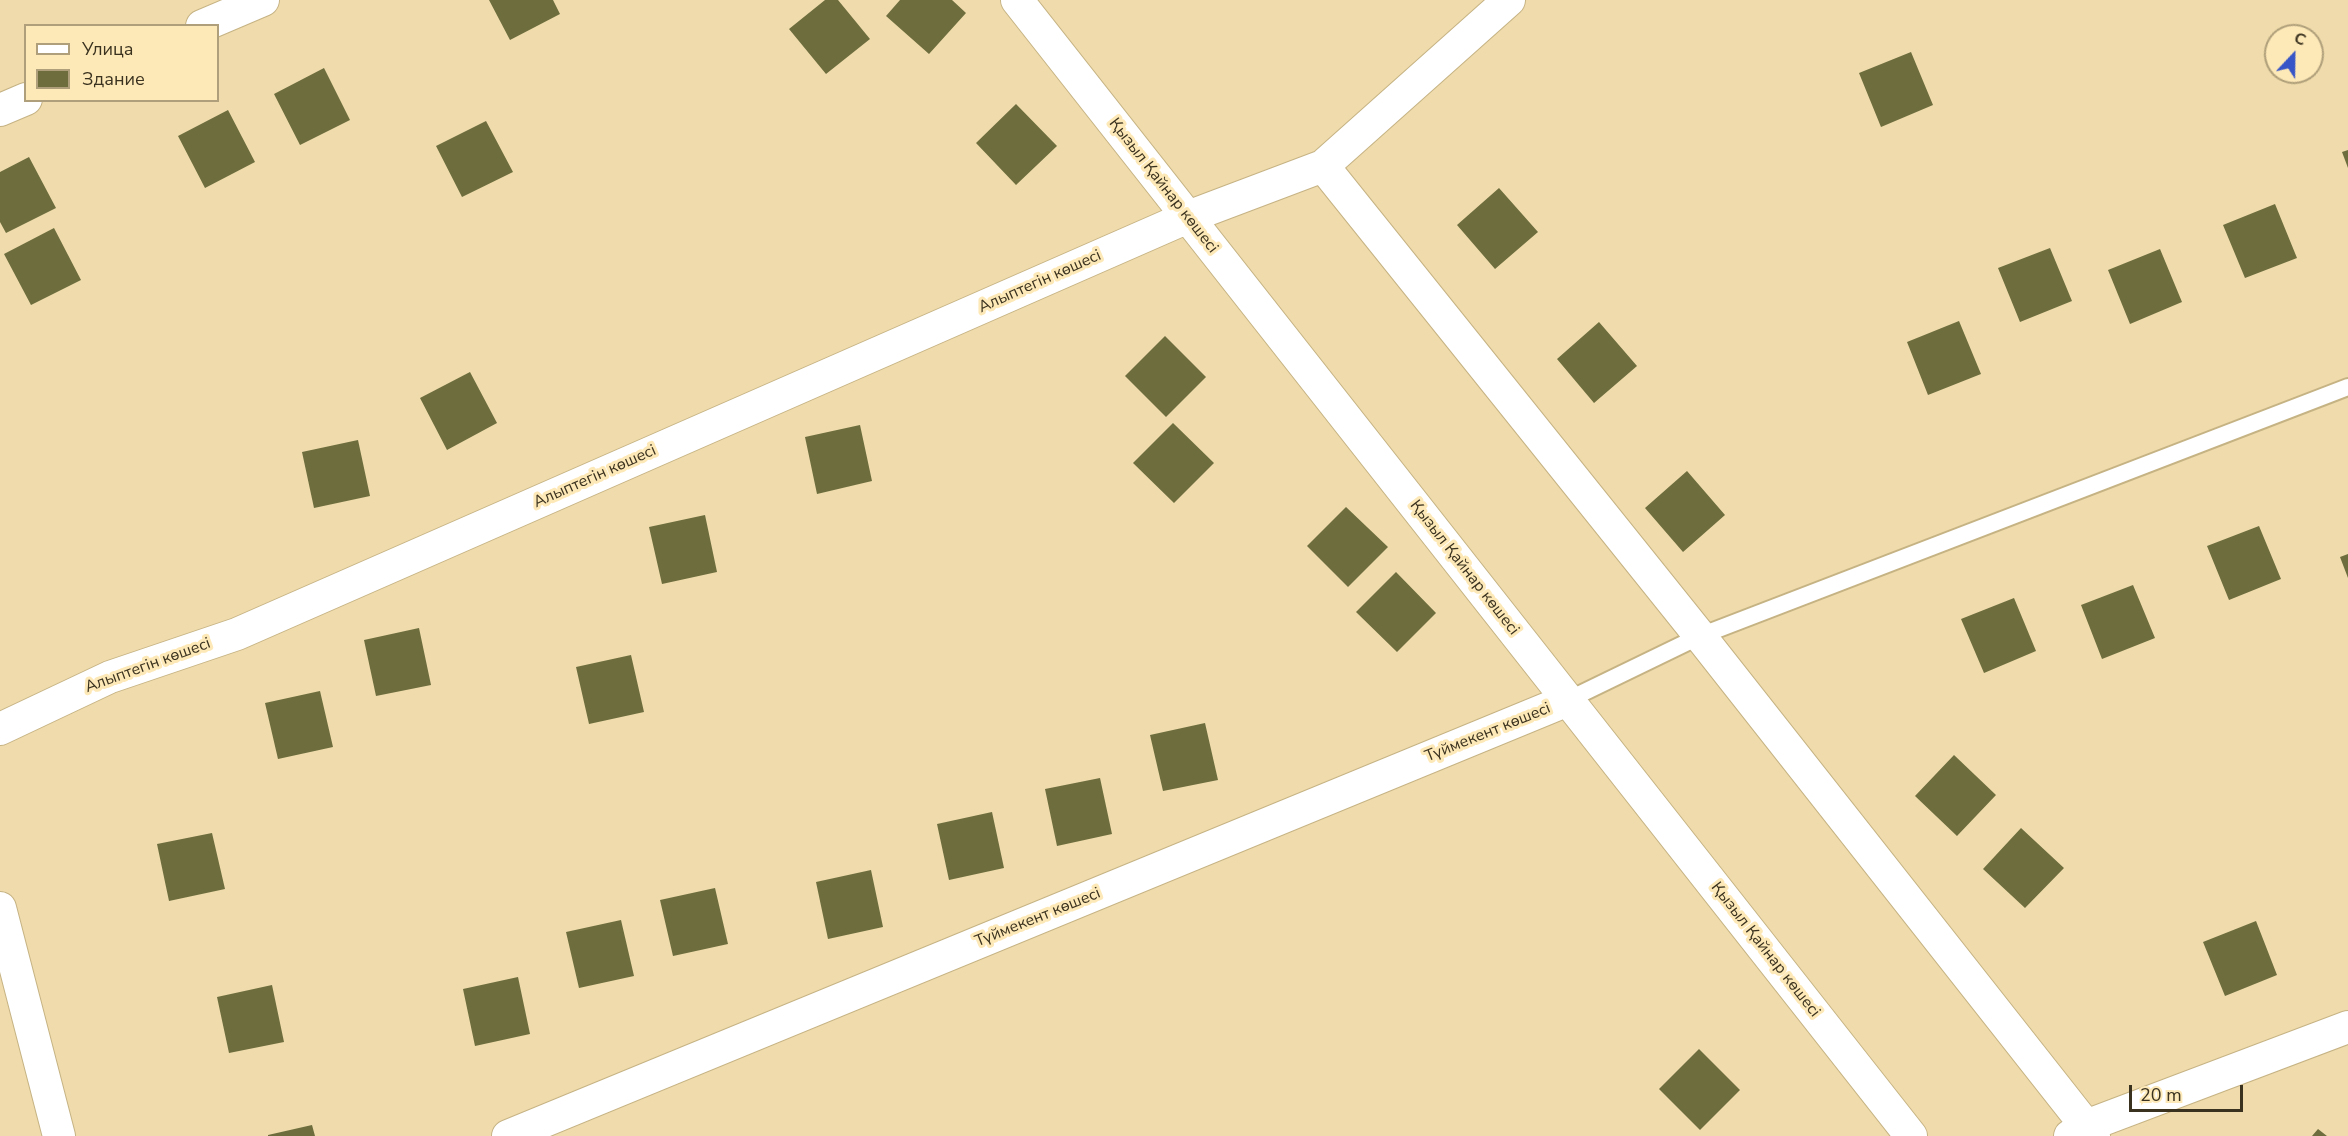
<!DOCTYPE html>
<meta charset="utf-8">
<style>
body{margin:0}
#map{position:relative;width:2348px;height:1136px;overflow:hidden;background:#efdbab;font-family:"Nunito Sans",sans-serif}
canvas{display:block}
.legend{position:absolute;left:24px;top:24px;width:195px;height:78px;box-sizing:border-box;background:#fde8b7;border:2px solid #af9f7a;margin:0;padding:8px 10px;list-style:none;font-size:18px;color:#3a321f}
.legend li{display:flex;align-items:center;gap:12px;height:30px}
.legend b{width:30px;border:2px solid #af9f7a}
.north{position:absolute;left:2264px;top:24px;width:60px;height:60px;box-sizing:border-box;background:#fde8b7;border:2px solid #af9f7a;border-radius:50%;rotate:22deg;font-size:16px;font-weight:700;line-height:24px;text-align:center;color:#3a321f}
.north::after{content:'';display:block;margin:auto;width:21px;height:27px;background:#3755c7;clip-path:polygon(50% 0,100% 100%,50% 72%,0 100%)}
.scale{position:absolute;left:2129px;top:1085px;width:114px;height:27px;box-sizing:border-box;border:3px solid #3a321f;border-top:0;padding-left:8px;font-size:18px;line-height:21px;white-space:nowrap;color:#3a321f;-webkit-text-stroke:4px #fde8b7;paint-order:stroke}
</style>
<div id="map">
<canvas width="2348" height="1136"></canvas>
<ul class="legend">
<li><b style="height:8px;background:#fff"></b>Улица</li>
<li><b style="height:16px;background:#6d6d3e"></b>Здание</li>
</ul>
<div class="north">С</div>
<div class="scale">20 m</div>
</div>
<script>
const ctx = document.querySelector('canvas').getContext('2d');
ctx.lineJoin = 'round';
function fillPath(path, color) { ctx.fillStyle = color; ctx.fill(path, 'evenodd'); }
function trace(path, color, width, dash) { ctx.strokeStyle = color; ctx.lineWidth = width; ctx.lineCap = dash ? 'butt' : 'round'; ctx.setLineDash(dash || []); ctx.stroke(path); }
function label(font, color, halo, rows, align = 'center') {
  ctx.font = font + ' "Nunito Sans",sans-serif'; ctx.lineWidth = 6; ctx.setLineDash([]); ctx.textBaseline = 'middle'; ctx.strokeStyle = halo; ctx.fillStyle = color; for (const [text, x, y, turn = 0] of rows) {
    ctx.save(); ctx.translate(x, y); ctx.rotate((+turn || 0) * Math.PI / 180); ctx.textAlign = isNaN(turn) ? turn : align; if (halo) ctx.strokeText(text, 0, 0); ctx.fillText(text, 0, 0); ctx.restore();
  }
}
fillPath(new Path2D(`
 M489,0H553L560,14L510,40Z
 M825,0H838L870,39L826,74L789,29Z
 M900,0H952L966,13L929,54L886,16Z
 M1911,52L1933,105L1881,127L1859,73Z
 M324,68L350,120L300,145L274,94Z
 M1016,104L1057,146L1016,185L976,143Z
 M228,110L255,162L205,188L178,136Z
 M486,121L513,172L462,197L436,146Z
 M2348,150V168L2342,152Z
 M29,157L56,208L6,233L0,222V172Z
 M1499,188L1538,232L1495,269L1457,225Z
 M2275,204L2297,258L2245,278L2223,225Z
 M54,228L81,280L31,305L4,254Z
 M2050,248L2072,301L2020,322L1998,268Z
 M2160,249L2182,302L2130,324L2108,270Z
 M1959,321L1981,374L1928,395L1907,342Z
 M1599,322L1637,366L1594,403L1557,359Z
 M1165,336L1206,377L1166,417L1125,376Z
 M470,372L497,423L447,450L420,398Z
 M1173,423L1214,463L1174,503L1133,463Z
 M860,425L872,481L817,494L805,437Z
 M358,440L370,496L314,508L302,452Z
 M1687,471L1725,515L1683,552L1645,508Z
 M1346,507L1388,547L1348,587L1307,546Z
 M705,515L717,572L662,584L649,527Z
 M2259,526L2281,579L2229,600L2207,546Z
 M2348,554V578L2340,557Z
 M1396,572L1436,613L1397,652L1356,612Z
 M2133,585L2155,638L2102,659L2081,605Z
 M2014,598L2036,651L1984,673L1961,619Z
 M419,628L431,685L376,696L364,640Z
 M631,655L644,712L589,724L576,667Z
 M320,691L333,747L278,759L265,703Z
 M1205,723L1218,780L1163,791L1150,735Z
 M1954,755L1996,795L1957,836L1915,796Z
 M1100,778L1112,834L1057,846L1045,789Z
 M992,812L1004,868L949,880L937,824Z
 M2021,828L2064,868L2025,908L1983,869Z
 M212,833L225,889L169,901L157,844Z
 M871,870L883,927L828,939L816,882Z
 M715,888L728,944L673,956L660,900Z
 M621,920L634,976L579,988L566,932Z
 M2256,921L2277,975L2225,996L2203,942Z
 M518,977L530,1034L475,1046L463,989Z
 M272,985L284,1042L229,1053L217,997Z
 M1699,1049L1740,1090L1700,1130L1659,1089Z
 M312,1125L315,1136H268V1135Z
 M2318,1129L2327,1136H2312Z`), '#6d6d3e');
const lane = new Path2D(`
 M1568,700L1700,636L2348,387`);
const street = new Path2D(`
 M1017,0L1911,1136
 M202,26L263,0
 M0,110L26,99
 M1323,166L1700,636L2094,1136
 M0,729L110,677L237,634L1188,217L1323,166L1509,0
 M0,908L59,1136
 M508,1136L1568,700
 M2070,1136L2086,1126L2348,1027`);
trace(lane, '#c6b384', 20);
trace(street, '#c6b384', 34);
trace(lane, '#fff', 16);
trace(street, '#fff', 32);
label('16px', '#3a321f', '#fde8b7', [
 ["Қызыл Қайнар көшесі",1163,186,52],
 ["Алыптегін көшесі",1040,282,-24],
 ["Алыптегін көшесі",595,477,-24],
 ["Қызыл Қайнар көшесі",1464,568,52],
 ["Алыптегін көшесі",148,666,-20],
 ["Түймекент көшесі",1488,733,-22],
 ["Түймекент көшесі",1038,918,-22],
 ["Қызыл Қайнар көшесі",1765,950,52]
]);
</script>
